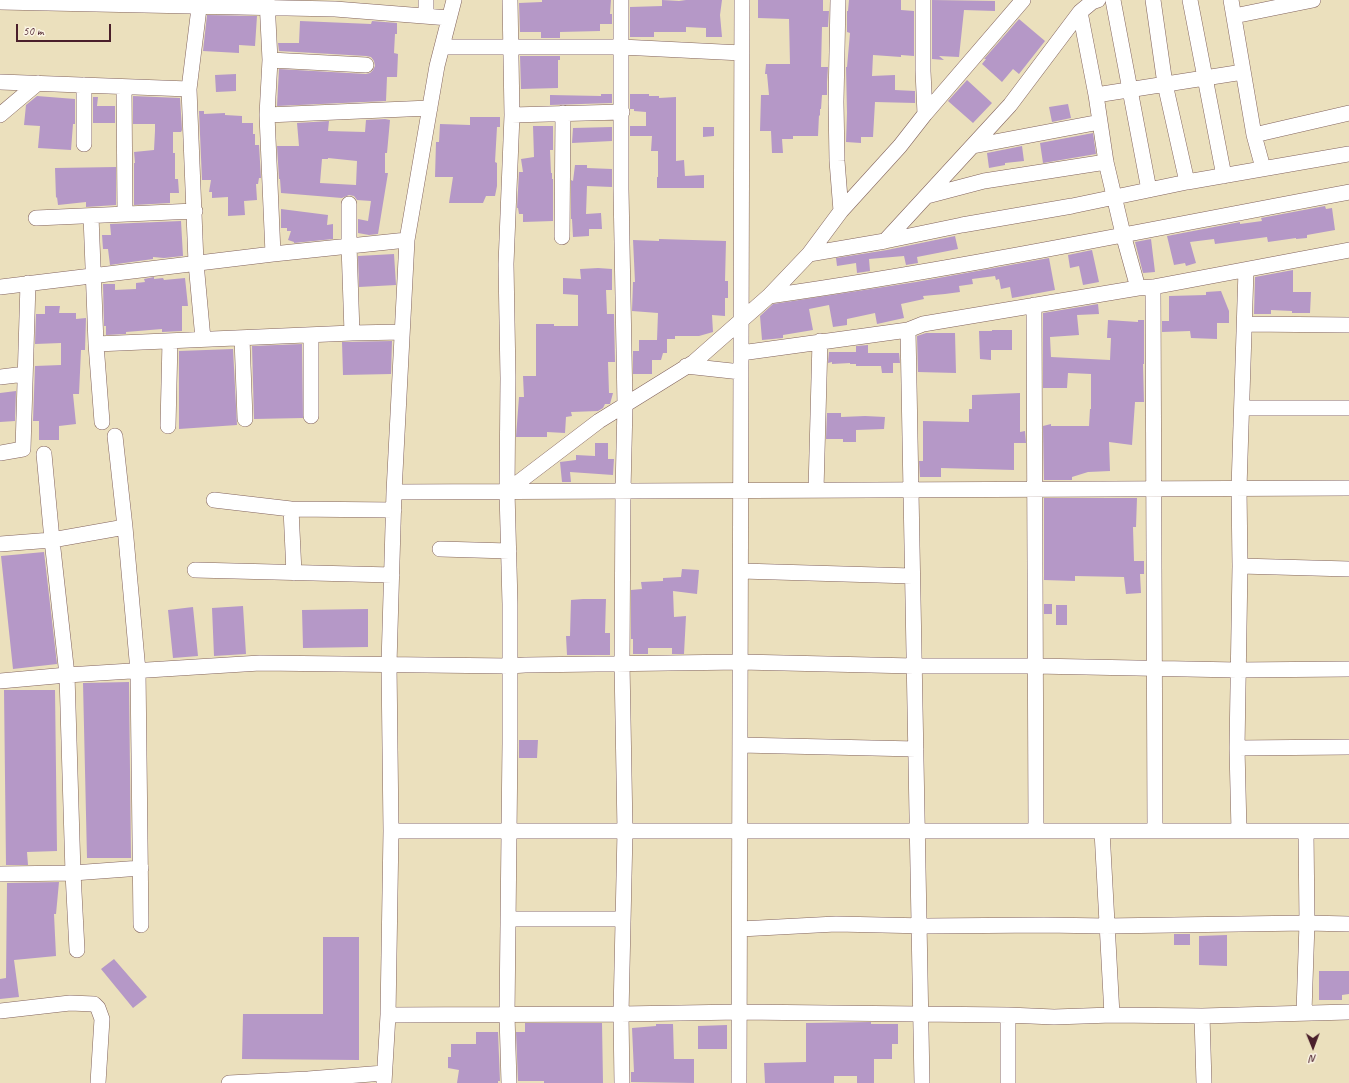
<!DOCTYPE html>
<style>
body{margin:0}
#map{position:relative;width:1349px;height:1083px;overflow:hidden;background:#ebe0bd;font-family:Caveat,sans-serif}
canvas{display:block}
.north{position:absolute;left:1293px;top:1027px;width:40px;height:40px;-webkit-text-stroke:3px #fcf5e5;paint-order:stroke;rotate:179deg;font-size:11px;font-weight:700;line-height:16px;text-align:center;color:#4a1f2b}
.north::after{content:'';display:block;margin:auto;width:14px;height:18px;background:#4a1f2b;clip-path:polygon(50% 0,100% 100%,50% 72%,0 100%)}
.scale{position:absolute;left:16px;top:24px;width:95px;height:18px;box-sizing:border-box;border:2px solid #4a1f2b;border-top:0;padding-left:5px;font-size:12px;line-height:14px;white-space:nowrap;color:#4a1f2b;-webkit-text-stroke:3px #fcf5e5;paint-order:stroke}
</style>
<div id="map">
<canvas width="1349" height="1083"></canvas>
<div class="north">N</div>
<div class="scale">50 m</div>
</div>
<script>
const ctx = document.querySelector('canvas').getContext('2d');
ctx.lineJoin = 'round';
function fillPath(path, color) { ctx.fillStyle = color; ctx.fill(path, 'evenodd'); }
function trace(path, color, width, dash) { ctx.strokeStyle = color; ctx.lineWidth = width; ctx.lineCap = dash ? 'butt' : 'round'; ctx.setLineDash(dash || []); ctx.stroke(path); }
fillPath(new Path2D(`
 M542,0H611L610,14H612V24H600V31L560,32V38H541V32H520L519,3L542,2Z
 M662,0L679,1L686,0H722L720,15L722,37H706V28L686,27V32H654V37H630V7L662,6Z
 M758,0H823V11H829L828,27H822L821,67H828L827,82V95H822L821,109H820V116L819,115L818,136H793V139H782L783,153H772L771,131H760L761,95H769L767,74H765L766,64H790L789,19L758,18Z
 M849,0H901V10L914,11V56L901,55V57L873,55L872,76L895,75V90L915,91V103L875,102L873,137H861V143L846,142L847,113L846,67H847L850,33L847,32V11H848Z
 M932,0L995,1V11L964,10L959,57L939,56L944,60L932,59Z
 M207,15L257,16L255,46L239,45V53L203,51Z
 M1019,19L1045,41L1019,74L1013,69L1002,82L982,64L986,59H984Z
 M300,21L371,24L372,21L397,23V34H395L394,53L398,54L397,77H387L386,101L277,106L279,69L366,74L370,73L373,70L375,66L374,61L371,57L366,56L279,51L278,43H299Z
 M520,56H560V60H558V88L521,89Z
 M236,74V91L216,92L215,75Z
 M967,80L992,103L973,123L948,101Z
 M601,94H612V103L550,105V95L601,96Z
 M630,94H649V96H659V98L676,97V161L684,160L685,176L704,175V188H657V177H658V151H651L652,136H630V126H646V112L634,111V109H630Z
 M37,96L75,99V124H73L71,150L38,148L40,126L24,125L26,105Z
 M133,96L180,98L182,130L181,132H173V153H175V179H178L179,193H170V203L134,205V163H135L134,152L154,150L155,131V124H133Z
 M93,97H98L97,106H115V123H93Z
 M1068,104L1071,118L1052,122L1049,107Z
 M199,111H204V114L225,113V115L242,116V123H253V134H255V145H259L261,178H259L258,184H256L257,200L244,201L245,215L228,216V197L212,198V192H209L211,180H202Z
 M470,117H500V127H497L495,162L497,163V186L495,196H486L483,203H449L453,177H435L436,142H439L440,124L470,125Z
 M385,119L390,120L387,153H385V173H388L378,234L369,235L358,233V219L368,221L371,201L357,200L354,196L349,195L342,198L281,193L280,179H279L277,146H299L297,123L329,121L328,131L365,132L366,120ZM328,158L357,161L356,185L320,183L322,159H328Z
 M533,126H553V150H550L551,173H552V179H553V221L523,222V214H519L518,208H517L519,172H523L521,159L534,157Z
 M612,127V141L572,143L573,128Z
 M703,127H714V136L703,137Z
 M1093,133L1096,154L1043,163L1040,143Z
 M1022,146L1024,161L1005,163V165L989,168L987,153Z
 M575,165H587V168L612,169V187L587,186L586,214L601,213L602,229H589V236L573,237L572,219H571V180L573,181Z
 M116,167V205L86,207V202L58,205L57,197L56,198L55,168Z
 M1325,206L1326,209L1332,208L1335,230L1307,235V238L1296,239V238L1268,242L1267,237L1215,244L1214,239L1190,242L1196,263L1186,266L1185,263L1174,265L1167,236L1240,222V224L1262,221L1261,218Z
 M281,209L328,215L327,225L333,224V239L294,243V242L288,240L291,231H287V228H281Z
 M181,221L183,256L164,258L153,257V259L110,265L108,249H103L102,235H111L110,224Z
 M955,236L958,249L917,257L918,263L906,265L904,256L869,259L870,271L857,273L856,263L837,266L836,258L887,250Z
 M659,239L726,241L725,281H728V298H725V316L712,315L713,332L699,336H675V339H667V353H663L661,360H652V374H633V351H639V340H657L658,313L632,311L633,282H635L633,240L659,241Z
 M1151,239L1155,272L1143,273L1135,242Z
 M1092,250L1099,282L1083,285L1079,266L1070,268L1068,255Z
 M394,254L396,285L359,287L358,256Z
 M1049,258L1055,290L1012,298L1010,287L1001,289L999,279L996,280L995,276L972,279L973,284L959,286L960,292L945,294L923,296L924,299L901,304L904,318L877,324L875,313L847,319V325L833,327L829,305L809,309L813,330L783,335V338L762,340L760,316L773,304L916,282Z
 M598,268L612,269V290H606L607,314H614L615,362H608L609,393H613L610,404H605L603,408L598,411L571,412L572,416L566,417L565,433L547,432V437H516L519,397H524L523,376H536V324H554V326H578V295L563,294V278L581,279L580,269Z
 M1293,270V292H1311L1310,313H1292V311L1271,310V314H1254L1255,277Z
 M154,277V279L163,278L164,280L185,278L188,306H182V331L162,332V329L126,332V334L106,335V326H104L103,284H115V290L136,289V283L145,282L144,279Z
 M1221,291L1229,311V323H1217V339L1191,338L1190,331L1162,332V321H1169V296L1206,295V292Z
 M1098,304L1099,314L1077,315L1079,335L1050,337L1051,357L1110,360L1111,338H1107L1108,320L1138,322V320H1144V364H1143L1144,402H1135L1132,445L1109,442L1110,471L1088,472L1072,477V480H1044L1043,426L1051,424V426H1089L1090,409H1091V374L1068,373L1067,388H1043V313Z
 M45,306H60L59,313H76V319L86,318L85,350H81L79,394H73L76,424L59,426V440H39V421H33L35,366L61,365V343L35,344L36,314H45Z
 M992,330H1012V350H991V360L980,359L979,331H992Z
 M926,333H955L956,373L918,372L917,336Z
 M392,341L391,374L343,375L342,342Z
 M302,344L303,418L254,419L252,346Z
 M868,345V353H899L900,363H893V373H882L881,366H856V364H850V363L832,364V362L828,363L829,352H856V346Z
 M233,349L237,425L179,429V351Z
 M16,391L15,421L0,422V393Z
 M1020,393V432L1025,431L1026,443H1014V470L941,468V477H920L919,461H923V421L969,422V409H972V395Z
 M827,413H841V417L865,416L885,417L884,429L856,430V442H843V439H826Z
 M595,443H608V459H614L613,475L570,472L571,482H562L560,462L576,460V455L595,456Z
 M1044,498H1137L1136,527H1133L1134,561H1144V574H1140L1141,593L1126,594L1124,577L1075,576V581L1044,580Z
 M44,552L57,664L13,669L1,556Z
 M682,569L699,570L697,594L673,591L674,617L686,616L684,654H672V648H648V654H633V639H631V590L642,589L641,582L663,581V578L681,577Z
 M583,599H606L605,633H610V655H567L566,636H570L571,600Z
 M1044,604H1052V614H1044Z
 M1056,605H1067V625H1056Z
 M243,606L246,654L214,656L212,608Z
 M193,607L198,656L173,658L168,610Z
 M368,609V647L303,648L302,610Z
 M129,682L131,858H87L83,683Z
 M4,690H55L57,851L27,852L28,865H6Z
 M519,740H538L537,758H519Z
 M59,882L56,914H54L56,956L14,960L19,997L0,999V979L6,978L7,883Z
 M1174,934H1190V945H1174Z
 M1227,935V966L1199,965V936Z
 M323,937H359V1060L242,1059L243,1014H323Z
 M114,959L147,997L133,1008L101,969Z
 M1319,971H1349V994L1342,995V1000H1319Z
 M871,1022V1024H898V1044H892V1059H874V1083H857V1076H834V1083H765L764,1063L806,1062V1023Z
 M525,1023H602L603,1083H544V1081H518L516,1032H525Z
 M656,1024H673L674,1059H694V1083L631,1082V1072H634L632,1028L656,1026Z
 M727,1025V1049H698V1026Z
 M476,1032H498L500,1081H498V1083H457L459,1070L448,1068V1057H451V1044H476Z`), '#b598c7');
const minor = new Path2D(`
 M267,0L270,60L267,115L273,254
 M426,0V16
 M621,0V189L625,405L623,491L622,663L625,831L621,1014L622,1083
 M838,0L836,102L837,161L841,211
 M923,0V71L925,114
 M1098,0L1092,2L1080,12L1096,95L1106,162L1123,234L1138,288
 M1113,0L1149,190
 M1153,0L1165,84L1187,182
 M1190,0L1224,176
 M1231,0L1254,135L1263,168
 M0,2L335,9L449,18
 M1234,16L1313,0
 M442,47H621L742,53
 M270,60L366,65
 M0,82L189,89L196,263L203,339
 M124,87L125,214
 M189,89L200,0
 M1096,95L1243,72
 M0,115L38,83
 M267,115L430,108
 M512,115L622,112
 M1254,135L1349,113
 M84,144V85
 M973,146L1100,122
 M927,196L984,181L1106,162
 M349,204V245L352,333
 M91,216L96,344L102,422
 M36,218L195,211
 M562,237L563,113
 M885,241L1010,105L1080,12
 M809,254L885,241L962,225L1072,206L1187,182L1349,154
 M0,287L273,254L407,240
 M1153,287L1155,831
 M769,296C964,268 1156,228 1349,192
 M1034,305L1036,831
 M1245,324L1349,325
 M908,330L922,1083
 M311,335V416
 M242,338L245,419
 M96,344L352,333L402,332
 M741,353L908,330L923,324L1138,288L1153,287L1349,250
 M686,366L741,372
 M0,377L25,374
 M1242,408H1349
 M168,426L170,341
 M115,436L125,527L138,671L141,925
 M0,453L23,449L28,283
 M44,454L52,540L125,527
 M816,490L820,341
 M507,491L599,421L694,362L769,296L809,254L841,211L900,146L925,114L1023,0
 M394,492L1349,488
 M214,500L291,509L394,510
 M291,509L294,573
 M0,544L52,540L67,675L73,873L0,874
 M440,549L509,551
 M1240,566L1349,569
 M195,570L392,575
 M741,571L912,576
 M0,681L67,675L260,663L509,666L525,665L741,662L914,666H1035L1237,670L1349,669
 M740,745L916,749
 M1237,748L1349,747
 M391,831H1349
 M1102,831L1112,1015
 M1239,831L1237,748L1240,566L1239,488L1246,270
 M508,919H622
 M740,929L836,924L927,926L1044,925L1106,926L1307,923L1349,924
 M77,950L73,873L141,868
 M0,1011L70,1003L94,1004L98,1008L102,1019L98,1083
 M1304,1012L1307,923L1306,832
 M388,1015L621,1014L740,1012L1008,1015L1054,1017L1112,1015L1202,1016L1349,1012
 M1008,1015V1083
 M1202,1016L1204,1083
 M229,1083L308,1079L384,1073
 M384,1083L388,1015L391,831L389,664L394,492L407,240L437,66L454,0
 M509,1083L507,1015L510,743V604L507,491L508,378L506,264L512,115L510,0
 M739,1083L742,0`);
trace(minor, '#82635e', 16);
trace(minor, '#fff', 15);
</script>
